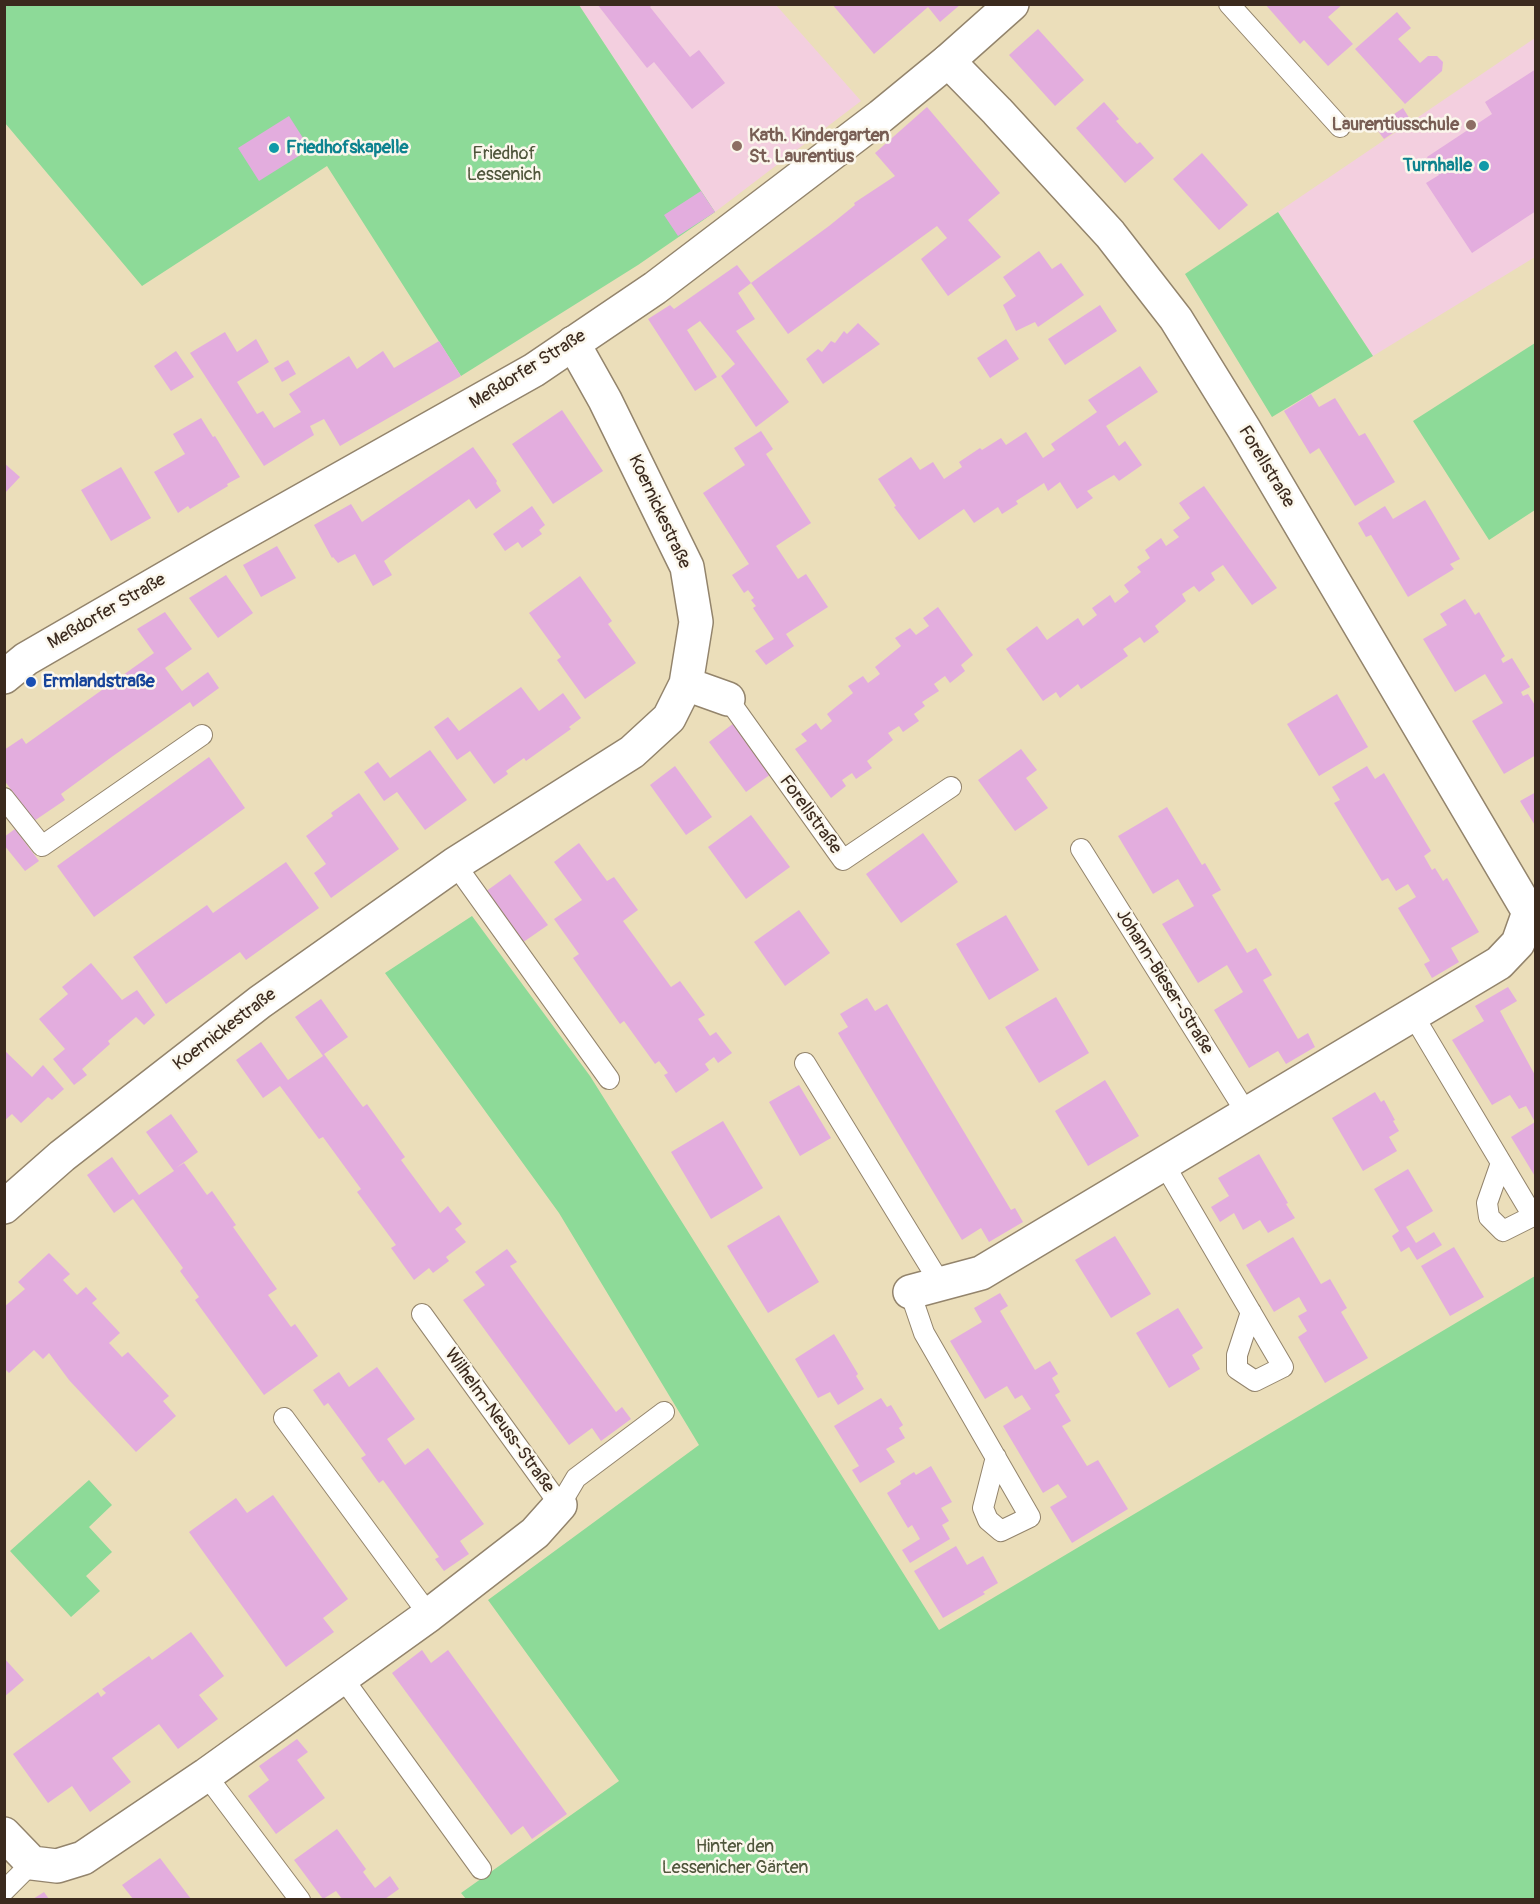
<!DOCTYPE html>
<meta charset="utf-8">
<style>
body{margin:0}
#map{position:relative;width:1540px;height:1904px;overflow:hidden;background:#ebdeba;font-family:Pangolin,sans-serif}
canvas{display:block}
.frame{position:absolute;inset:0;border:6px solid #3b2a1e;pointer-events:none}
</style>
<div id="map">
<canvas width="1540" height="1904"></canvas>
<div class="frame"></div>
</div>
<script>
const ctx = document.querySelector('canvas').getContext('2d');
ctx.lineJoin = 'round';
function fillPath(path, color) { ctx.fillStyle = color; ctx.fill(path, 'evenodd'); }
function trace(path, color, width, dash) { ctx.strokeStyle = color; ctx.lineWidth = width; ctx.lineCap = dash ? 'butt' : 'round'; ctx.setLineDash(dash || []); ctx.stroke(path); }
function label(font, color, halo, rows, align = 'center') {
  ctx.font = font + ' Pangolin,sans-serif'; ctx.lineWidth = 5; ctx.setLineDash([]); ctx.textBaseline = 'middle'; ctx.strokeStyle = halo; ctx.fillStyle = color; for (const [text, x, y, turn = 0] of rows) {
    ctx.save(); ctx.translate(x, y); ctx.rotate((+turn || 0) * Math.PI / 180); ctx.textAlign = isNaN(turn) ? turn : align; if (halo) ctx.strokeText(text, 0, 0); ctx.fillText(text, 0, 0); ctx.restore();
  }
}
fillPath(new Path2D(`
 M579,5H776L861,101L715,212Z
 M1535,38V257L1373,356L1278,212Z`), '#f3cfdf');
fillPath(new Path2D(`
 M4,5H579L715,212L638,265L461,376L327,166L142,286L5,123Z
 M1278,212L1373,356L1272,417L1185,274Z
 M1535,343V510L1489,540L1413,421Z
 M472,916L590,1076L939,1630L1535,1276V1899H466L461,1893L619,1781L488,1600L699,1445L559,1213L385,973Z
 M89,1480L112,1505L89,1527L112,1552L86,1576L100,1591L71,1617L10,1551Z`), '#8dda98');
fillPath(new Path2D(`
 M597,4H653L650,7L690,57L699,50L725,83L692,109L654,62L647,68Z
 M832,4H961L940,22L928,7L874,54Z
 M1265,4H1343L1328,17L1353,44L1328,66L1304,40L1300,44Z
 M1397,12L1411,28L1398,39L1420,63L1428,56H1437L1443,62L1442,71L1405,104L1355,49Z
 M1038,29L1084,80L1055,106L1009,55Z
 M1536,69V211L1472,253L1426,183L1439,175L1427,157L1492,114L1485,102Z
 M1104,102L1119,119L1116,121L1126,132L1137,144L1140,142L1154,158L1125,183L1076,128Z
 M927,107L1000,193L968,220L1001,257L948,296L921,259L947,238L937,226L788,334L751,283L829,226L855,205L854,203L895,176L875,153Z
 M1403,108L1411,121L1384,139L1375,127Z
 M289,116L310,149L259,181L238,148Z
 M1202,153L1248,205L1219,230L1173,179Z
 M701,191L715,212L678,236L664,215Z
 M1039,251L1052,269L1061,263L1084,295L1038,327L1035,322L1016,331L1003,305L1016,296L1003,277Z
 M737,265L751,283L738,293L755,319L736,331L789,402L756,427L721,376L735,364L700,321L687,330L717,377L695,391L648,319L670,305L674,309Z
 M1100,305L1117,331L1065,365L1048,339Z
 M858,323L880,344L823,384L806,359L818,349L822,352L831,341L835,343L844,331L847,334Z
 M225,332L237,352L256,339L269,362L237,382L257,414L263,411L274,428L301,412L289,394L349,356L357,369L383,351L394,368L439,341L461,376L340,446L324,419L310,426L314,435L264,466L190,353Z
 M1006,339L1019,359L990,378L977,358Z
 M176,351L194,377L171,391L154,366Z
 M288,360L296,374L282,382L274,368Z
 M1140,366L1158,392L1106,426L1119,446L1125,441L1142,465L1119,481L1114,475L1087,491L1093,498L1077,509L1060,482L1048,491L1044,483L1016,501L1018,504L1002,514L998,507L974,523L964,509L919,540L894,507L896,506L878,479L911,457L920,470L933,462L944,479L962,467L959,462L980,448L982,450L1001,438L1006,445L1026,432L1043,458L1055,450L1051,444L1097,412L1088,400Z
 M1311,394L1319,407L1335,398L1359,436L1365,433L1395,482L1355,506L1319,448L1310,454L1284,411Z
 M562,410L603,471L553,504L512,444Z
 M201,418L213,437L215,436L240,477L227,484L228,486L190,509L188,506L178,513L154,472L185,454L173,434Z
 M761,431L773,449L766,454L811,523L776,546L798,579L806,574L828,607L786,634L794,646L766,665L755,651L774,639L753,608L756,606L751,600L754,598L748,590L744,593L732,575L749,564L703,493L745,465L734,448Z
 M473,447L497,481L496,483L501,491L476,509L469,499L404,546L384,561L392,575L373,586L355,554L338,563L333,557L332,558L314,525L351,504L362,522Z
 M4,463L20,477L4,494Z
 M121,467L151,518L111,541L81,490Z
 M1204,486L1277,588L1252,605L1223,565L1211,573L1215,580L1199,592L1194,586L1182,594L1186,601L1155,626L1159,632L1144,643L1140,637L1123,649L1128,656L1081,689L1078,684L1060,698L1056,692L1043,701L1006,649L1037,626L1047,640L1078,618L1083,626L1097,615L1092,608L1110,595L1115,603L1129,592L1124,585L1141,572L1137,567L1150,558L1145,550L1161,538L1166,546L1179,537L1173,530L1190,518L1179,503Z
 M1425,500L1460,559L1450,564L1454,569L1408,597L1371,535L1366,537L1358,523L1385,506L1393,519Z
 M532,506L545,525L539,530L542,534L522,548L518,542L505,551L493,534Z
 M277,546L296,578L261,597L243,565Z
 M226,575L253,613L218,638L189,598Z
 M580,576L612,621L608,624L636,663L585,699L557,660L561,657L529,613Z
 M1465,599L1475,615L1479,612L1505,656L1501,659L1503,663L1512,658L1530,687L1521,692L1523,696L1528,694L1536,707V755L1504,774L1472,721L1503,703L1485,674L1455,692L1423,639L1447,625L1440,614Z
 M938,607L973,655L961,665L965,671L950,683L945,676L934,684L939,691L922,702L925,706L914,714L919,721L903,732L899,726L888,733L893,740L867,761L872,768L856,779L852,773L842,780L846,786L831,798L795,749L807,741L801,734L816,723L821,730L832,721L827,714L853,693L848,686L863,676L868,683L880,674L875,667L901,646L895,638L910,628L916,635L929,626L923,618Z
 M165,612L192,649L165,668L182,691L208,672L219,688L193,707L190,702L113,756L61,794L65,800L34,821L4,780V750L22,738L26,744L154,653L137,629Z
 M521,687L539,711L563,693L581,718L569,727L571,729L526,761L524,758L506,771L508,774L494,784L470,751L457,760L434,727L448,717L459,731Z
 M1337,694L1368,747L1319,776L1287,724Z
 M734,723L771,774L746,792L709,742Z
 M1021,749L1037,770L1026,778L1048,808L1015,831L978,780Z
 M430,750L467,800L425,830L397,792L384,801L364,772L378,762L390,778Z
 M209,757L245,808L94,917L57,866Z
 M675,766L712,817L686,835L650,785Z
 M1367,766L1375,779L1384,773L1431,851L1424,856L1432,870L1435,868L1443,881L1447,878L1479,932L1451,948L1459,962L1432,978L1424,964L1430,961L1398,908L1416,897L1408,884L1396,891L1388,878L1382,881L1334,803L1340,800L1332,787Z
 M1536,792V827L1520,801Z
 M359,793L399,849L331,898L314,873L326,864L306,836L333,816L331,813Z
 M1167,807L1202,865L1205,863L1221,890L1212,895L1247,953L1256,948L1272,975L1263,980L1298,1039L1308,1033L1315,1047L1286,1064L1278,1051L1249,1068L1214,1010L1243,992L1227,965L1198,983L1162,924L1194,906L1178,879L1153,894L1118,836Z
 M751,815L790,867L746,899L708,847Z
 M15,829L39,861L25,871L4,845V837Z
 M923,833L958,882L901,923L866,874Z
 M579,843L607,881L614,877L638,910L623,921L671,987L680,981L705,1015L698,1019L710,1036L716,1032L732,1053L718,1063L714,1057L705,1064L709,1070L676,1093L664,1075L668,1073L659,1061L655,1064L624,1021L620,1024L573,958L579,954L554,919L582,900L554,862Z
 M286,862L319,908L246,960L240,952L166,1004L133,957L207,905L213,913Z
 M510,874L548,925L522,943L485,892Z
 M799,910L830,953L785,986L754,942Z
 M1006,915L1039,970L989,1000L956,944Z
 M91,963L122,1000L137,990L155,1015L144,1025L136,1017L108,1041L110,1044L82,1069L87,1075L74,1085L53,1059L65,1049L39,1019L68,994L62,987Z
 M1508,987L1517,1001L1500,1011L1536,1077V1178L1511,1137L1535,1122L1526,1106L1519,1109L1510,1095L1492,1105L1452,1040L1484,1021L1475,1006Z
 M1056,997L1089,1053L1039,1083L1005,1027Z
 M867,998L875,1011L887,1004L1011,1210L1015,1208L1023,1222L989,1242L981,1228L962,1240L838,1033L848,1027L840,1014Z
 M321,999L348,1037L324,1054L363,1107L367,1104L405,1157L401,1160L440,1213L448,1206L462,1224L455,1229L466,1242L446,1257L449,1261L433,1273L429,1268L414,1280L391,1248L396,1245L357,1192L361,1189L323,1137L319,1139L280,1086L263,1098L236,1060L261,1042L288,1080L323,1056L295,1017Z
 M4,1050L32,1077L43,1065L64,1089L52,1100L48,1097L21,1123L12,1114L4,1121Z
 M1105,1080L1139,1136L1088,1166L1055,1111Z
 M799,1085L831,1138L800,1156L769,1102Z
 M1375,1092L1381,1102L1384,1100L1395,1120L1393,1121L1399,1131L1389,1137L1397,1151L1363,1171L1332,1118Z
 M171,1114L198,1152L176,1168L184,1163L207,1195L212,1191L236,1225L233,1227L277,1289L268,1295L291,1327L295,1324L318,1356L264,1395L195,1300L199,1297L180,1271L183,1268L133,1199L114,1213L87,1175L112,1157L139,1195L174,1171L146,1132Z
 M723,1121L763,1188L711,1219L671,1152Z
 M1259,1154L1288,1203L1286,1204L1295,1218L1268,1233L1260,1220L1243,1230L1234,1213L1220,1222L1211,1207L1229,1196L1218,1178Z
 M1408,1169L1433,1211L1406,1227L1416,1243L1434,1232L1442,1245L1417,1260L1409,1247L1401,1252L1392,1236L1399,1231L1374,1189Z
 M779,1215L819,1282L768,1313L727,1246Z
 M1115,1236L1151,1294L1111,1318L1075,1260Z
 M1293,1237L1321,1284L1330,1279L1347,1308L1341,1312L1368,1358L1325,1383L1298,1337L1307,1331L1298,1316L1307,1311L1299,1297L1274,1312L1246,1265Z
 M1454,1247L1484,1297L1450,1316L1421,1266Z
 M507,1249L517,1262L510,1266L545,1315L616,1412L622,1407L631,1419L601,1441L592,1428L569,1445L463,1300L485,1285L475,1272Z
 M49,1253L70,1274L63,1280L77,1295L86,1287L97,1299L92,1303L120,1333L109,1343L122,1357L128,1352L169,1396L163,1401L176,1416L136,1452L69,1380L49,1353L43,1359L34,1350L9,1373L4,1368V1307L25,1289L18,1282Z
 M1000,1293L1008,1306L1000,1311L1035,1370L1050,1361L1058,1374L1052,1378L1060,1392L1055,1395L1071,1421L1062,1426L1087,1466L1098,1460L1128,1509L1072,1543L1050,1507L1067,1497L1058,1484L1043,1493L1003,1426L1031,1409L1022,1395L1015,1399L1007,1386L985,1399L950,1341L982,1322L974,1308Z
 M1178,1308L1203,1348L1192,1355L1200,1369L1169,1388L1136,1333Z
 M834,1334L858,1374L856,1376L864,1389L838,1405L830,1392L818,1398L795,1359Z
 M377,1367L415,1419L387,1439L405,1465L428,1448L484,1524L460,1541L469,1554L444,1571L435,1559L439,1557L383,1480L379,1483L361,1458L366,1455L328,1403L324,1406L313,1390L339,1372L349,1387Z
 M881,1398L887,1407L891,1405L903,1425L899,1428L905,1438L886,1449L895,1462L860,1483L852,1470L859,1466L834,1426Z
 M931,1466L952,1502L941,1508L949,1521L942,1525L950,1539L910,1563L902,1550L920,1539L912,1525L908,1528L887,1493L901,1484L900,1481L914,1472L916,1475Z
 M273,1495L348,1599L323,1618L334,1632L286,1667L189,1532L236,1498L247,1513Z
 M956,1546L967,1565L983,1556L998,1583L983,1592L985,1594L943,1618L914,1571Z
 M191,1632L224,1676L199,1695L218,1719L178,1749L159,1724L134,1742L112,1758L131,1782L90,1812L72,1786L48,1803L13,1754L98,1692L101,1697L106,1693L102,1689L149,1656L152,1660Z
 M422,1650L431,1663L448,1650L567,1814L532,1839L523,1826L511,1835L392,1673Z
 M4,1658L24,1680L4,1697Z
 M297,1739L308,1752L297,1760L325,1798L276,1834L248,1796L269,1780L259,1766Z
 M337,1829L366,1869L363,1872L375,1888L390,1876L399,1889L385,1899H342L336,1891L323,1899L294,1860Z
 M160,1858L191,1899H133L122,1885Z
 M44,1892L49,1899H33Z`), '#e3adde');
const service = new Path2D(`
 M1229,4L1340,127
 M728,699L843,860L951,787
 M4,798L42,846L202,735
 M1081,849L1247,1114
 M455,864L609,1079
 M1413,1015L1533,1216L1503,1231L1489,1217L1487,1203L1501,1163
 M805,1063L940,1283
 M1164,1164L1283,1367L1255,1381L1237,1369V1355L1251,1312
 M910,1292L924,1333L1030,1517L1001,1531L988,1520L983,1508L996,1457
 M422,1314L560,1505L576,1478L664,1412
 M284,1418L429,1615
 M342,1677L481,1869
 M206,1775L300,1900
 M4,1891L32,1863`);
const minor = new Path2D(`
 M948,61L997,111L1110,234L1176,319L1244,429L1529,912
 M686,684L728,699
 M4,1207L62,1156L260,1002L455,864L632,752L669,718L686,684L696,622L687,567L605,400L573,343
 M910,1292L981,1273L1499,963L1518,943L1529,912L1536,909
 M4,1834L32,1863L57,1866L83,1858L206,1775L429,1615L535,1533L560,1505`);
const tertiary = new Path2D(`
 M4,677L26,659L221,546L534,370L655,288L881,116L948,61L1012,4`);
trace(service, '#93846c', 22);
trace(minor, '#93846c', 36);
trace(tertiary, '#93846c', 36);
trace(service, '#fff', 20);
trace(minor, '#fff', 33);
trace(tertiary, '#fff', 33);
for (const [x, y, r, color] of [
 [1471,125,6,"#8d6e63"],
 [737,146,6,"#8d6e63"],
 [274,148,6,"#0f9aa8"],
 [1484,166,6,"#0f9aa8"],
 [31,682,6,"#1a4fb4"]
]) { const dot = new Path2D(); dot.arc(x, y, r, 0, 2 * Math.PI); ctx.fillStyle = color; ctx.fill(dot); trace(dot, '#fbf7ec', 2); }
label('bold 18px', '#785e54', '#fbf7ec', [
 ["Laurentiusschule",1459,125],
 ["Kath. Kindergarten",749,136,"left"],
 ["St. Laurentius",749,157,"left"]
], 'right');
label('bold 18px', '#0d838f', '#fbf7ec', [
 ["Friedhofskapelle",286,148],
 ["Turnhalle",1472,166,"right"]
], 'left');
label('18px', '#50563c', '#fbf7ec', [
 ["Friedhof",504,154],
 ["Lessenich",504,175],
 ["Hinter den",735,1847],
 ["Lessenicher Gärten",735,1868]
]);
label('18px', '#3b2a1e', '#fbf7ec', [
 ["Meßdorfer Straße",528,370,-32],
 ["Forellstraße",1266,467,59],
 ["Koernickestraße",659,512,65],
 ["Meßdorfer Straße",107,612,-30],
 ["Forellstraße",810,815,54],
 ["Johann-Bieser-Straße",1164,982,58],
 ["Koernickestraße",225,1030,-37],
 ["Wilhelm-Neuss-Straße",499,1421,54]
]);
label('bold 18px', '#164399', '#fbf7ec', [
 ["Ermlandstraße",43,682]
], 'left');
</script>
